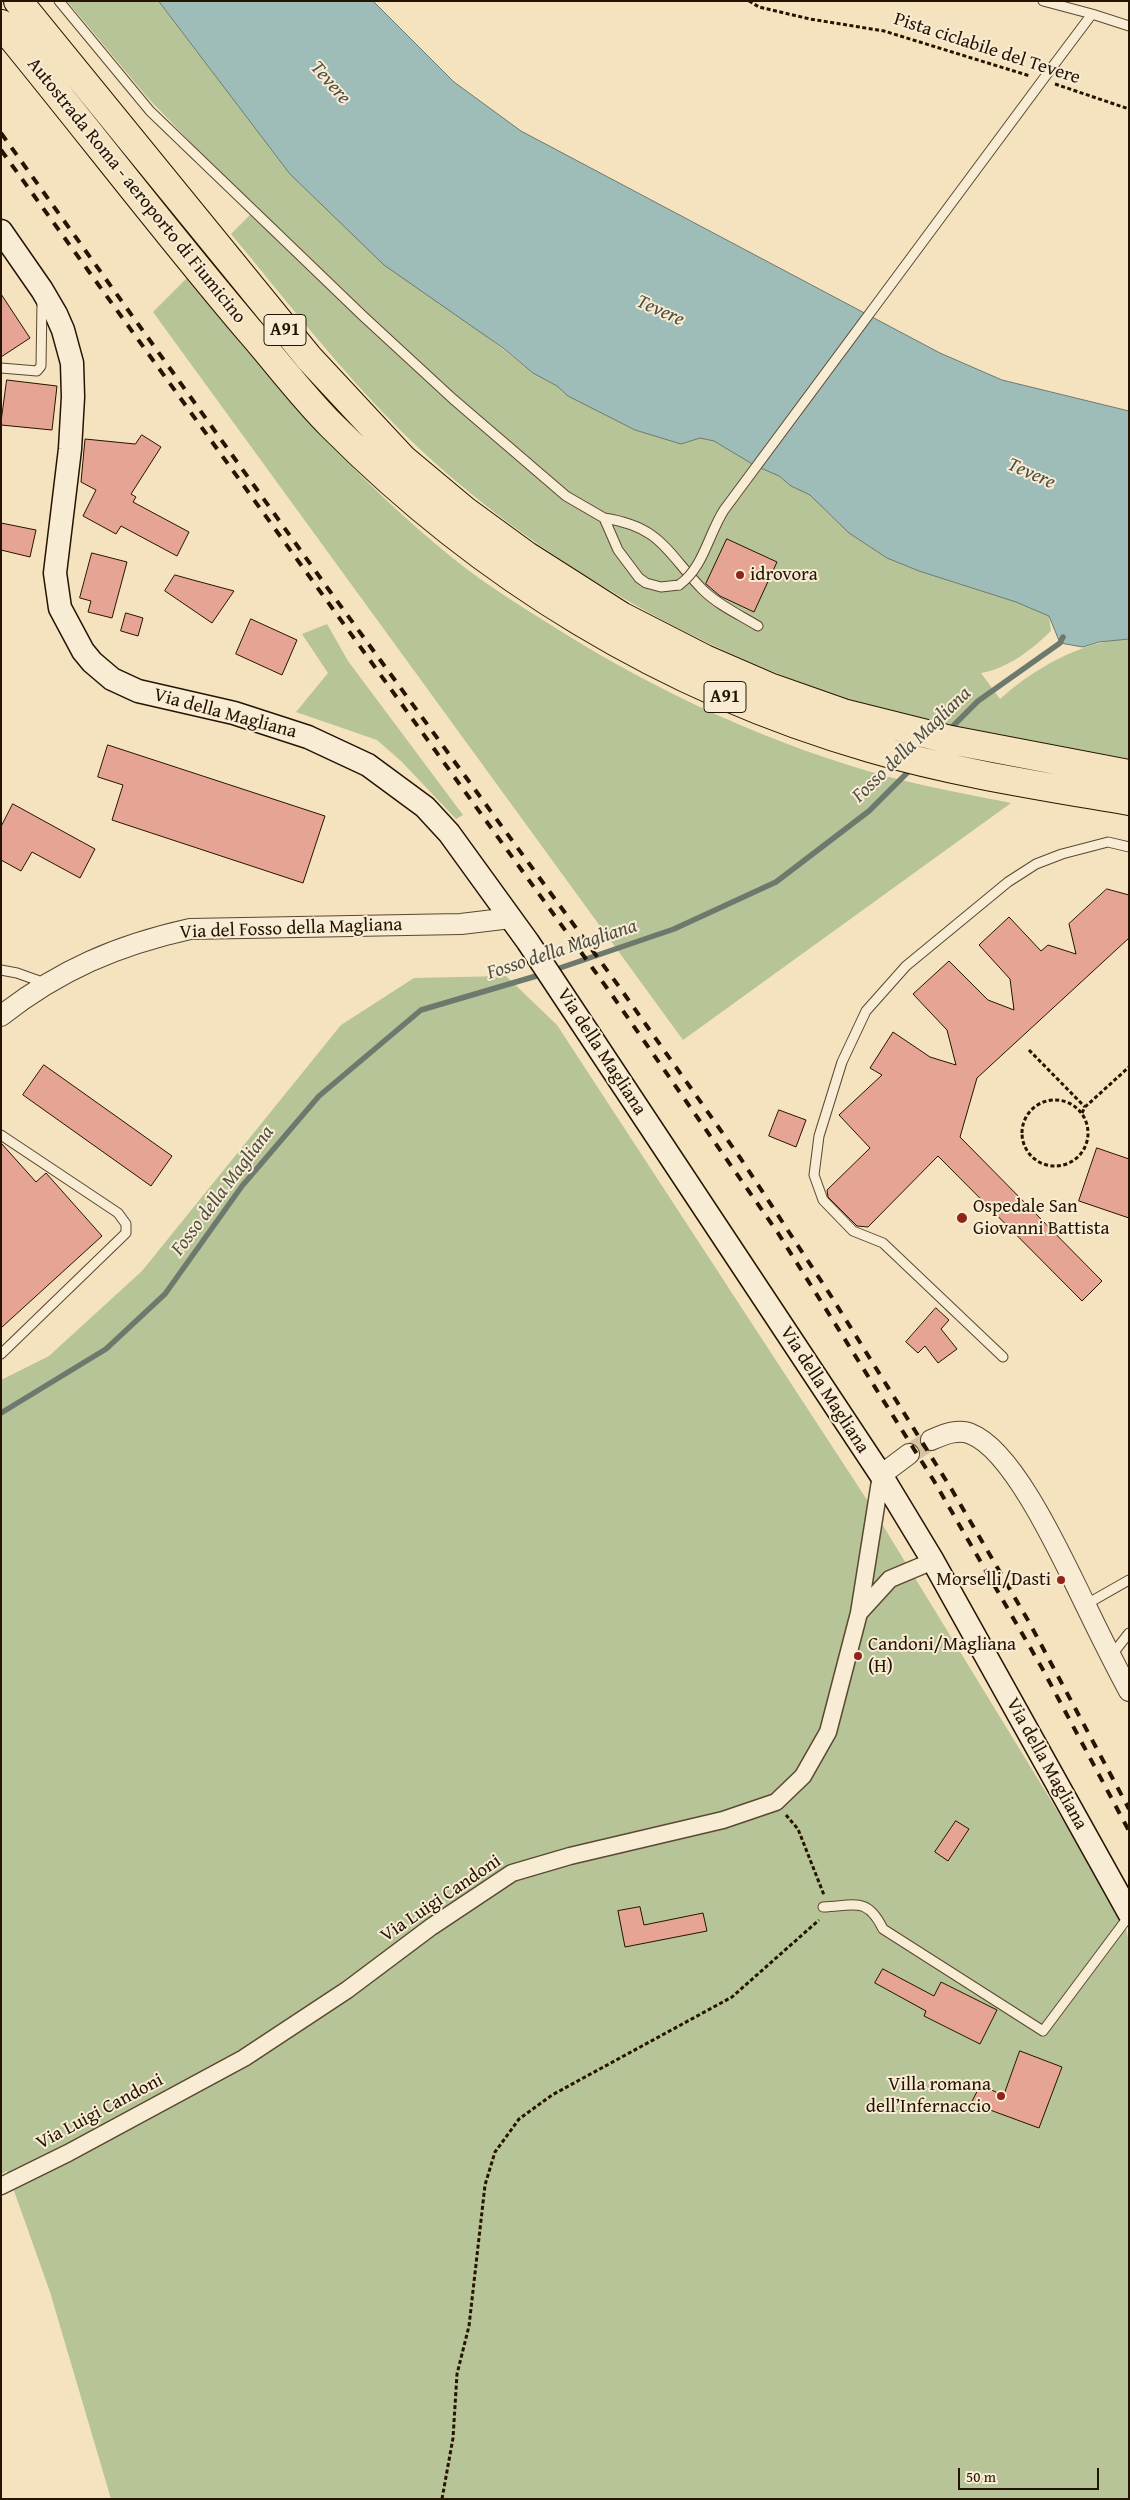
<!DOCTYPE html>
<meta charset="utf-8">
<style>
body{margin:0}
#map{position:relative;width:1130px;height:2500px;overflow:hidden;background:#f5e2bf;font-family:"Gentium Book Plus",serif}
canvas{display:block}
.frame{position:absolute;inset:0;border:2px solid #261400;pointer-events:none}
.scale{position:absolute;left:958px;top:2468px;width:141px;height:22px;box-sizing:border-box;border:2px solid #261400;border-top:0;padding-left:6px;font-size:15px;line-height:18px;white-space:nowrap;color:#261400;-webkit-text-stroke:4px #f8ecd5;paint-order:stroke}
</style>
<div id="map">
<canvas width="1130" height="2500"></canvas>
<div class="frame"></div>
<div class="scale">50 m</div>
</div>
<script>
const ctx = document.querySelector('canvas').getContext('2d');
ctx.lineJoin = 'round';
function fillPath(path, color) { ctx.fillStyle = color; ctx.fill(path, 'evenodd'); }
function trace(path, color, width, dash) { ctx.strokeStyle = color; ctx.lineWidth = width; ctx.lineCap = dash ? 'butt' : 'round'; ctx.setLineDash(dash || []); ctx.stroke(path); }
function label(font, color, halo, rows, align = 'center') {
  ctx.font = font + ' "Gentium Book Plus",serif'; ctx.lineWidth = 4; ctx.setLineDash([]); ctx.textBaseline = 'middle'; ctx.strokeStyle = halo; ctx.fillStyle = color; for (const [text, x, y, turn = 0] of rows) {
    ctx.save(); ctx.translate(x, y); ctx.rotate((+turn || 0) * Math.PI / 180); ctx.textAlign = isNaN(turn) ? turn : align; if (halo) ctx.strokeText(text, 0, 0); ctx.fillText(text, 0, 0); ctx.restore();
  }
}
fillPath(new Path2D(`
 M67,1H159L290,174L334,216L533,373L557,386L568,396L635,430L681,444L700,438L714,441L754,465L779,476L791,486L810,495L849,533L887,558L919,571L1016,602L1049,616L1051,631C1031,650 1009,668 981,673L1000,699C1035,668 1081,641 1129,639V759C1058,748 986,736 917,719C732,673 535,564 400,430C339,369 286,300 231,234L258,207L241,195L147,97Z
 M187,278C264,374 344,467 438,546C474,577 514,602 554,627C659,693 773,746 893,778C932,788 972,795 1011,803L683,1040L153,312Z
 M327,624L348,661L463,815L456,819L402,762L377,740L296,712L328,673L302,634Z
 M506,976L557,1025L871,1506L1124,1920L1129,1942V2499H111L50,2292L7,2171L1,2174V1380L49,1356L142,1271L341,1025L414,978Z`), '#b6c497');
const water = new Path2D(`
 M159,1H373L454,82L521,131L940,353L1002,380L1129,411V639L1099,642L1083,647L1060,643L1049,616L1016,602L919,571L887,558L849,533L810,495L791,486L779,476L754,465L714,441L700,438L681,444L635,430L568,396L557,386L533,373L503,348L384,265L290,174Z`);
fillPath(water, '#9ebcb8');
trace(water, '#6e796e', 1);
trace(new Path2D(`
 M949,730L978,701L1060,643L1063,637
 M554,970L674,929L776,882L869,811L913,767
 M1,1413L106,1349L165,1294L242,1186L319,1096L421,1010L543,974`), '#6e796e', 5.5);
const building = new Path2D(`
 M1,294L30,338L1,357Z
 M7,380L57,386L52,430L1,425Z
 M142,435L161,447L131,494L136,497L133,502L189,532L177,556L121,526L116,534L83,516L96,490L81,482L85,439L135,444Z
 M1,523L36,530L30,557L1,550Z
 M727,539L777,562L754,612L720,596L706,584Z
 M92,553L127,562L112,618L88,612L91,601L80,598Z
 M175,575L193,580L234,591L212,623L165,591Z
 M126,613L143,618L138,636L121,631Z
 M251,619L297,640L282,675L236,654Z
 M108,745L325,816L303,883L112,820L123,785L98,777Z
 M13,804L95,849L80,878L32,852L21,871L1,860V827Z
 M1107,889L1129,895V938L977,1078L960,1137L1102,1281L1082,1301L938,1156L868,1227L857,1226L828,1197L827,1190L870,1148L839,1115L882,1075L870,1068L893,1032L930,1057L956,1065L947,1030L913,994L949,961L988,1000L1014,1010L1010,979L979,945L1009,917L1041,951L1048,945L1076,954L1069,924Z
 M44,1065L172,1156L151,1186L23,1095Z
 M779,1110L806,1120L796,1147L769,1136Z
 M1,1143L36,1182L46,1173L102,1236L1,1328Z
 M1097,1148L1129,1159V1218L1079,1201Z
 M936,1308L949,1320L941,1329L957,1349L938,1363L925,1346L918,1353L906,1342Z
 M956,1821L969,1829L948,1861L935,1852Z
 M640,1907L644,1925L703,1913L707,1931L625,1947L618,1911Z
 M883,1969L934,1996L941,1982L997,2010L980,2044L924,2016L926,2011L875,1983Z
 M1020,2051L1062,2067L1039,2128L971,2103L981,2084L1003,2096Z`);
fillPath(building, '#e6a494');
trace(building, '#261400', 1);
trace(new Path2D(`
 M909,1454L931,1440`), '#d6c3a2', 20, [20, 10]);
const service = new Path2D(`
 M59,1L150,111L363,316L453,399L566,496L604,518L618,550L639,578L646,583L661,587L679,585
 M1043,1L1092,14
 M1056,62L1092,14L1129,26
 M1,368L37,371L41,366L42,303
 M604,518C662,527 666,552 703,590C718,605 740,615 758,626
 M1,970L17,973L45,983
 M1,1135L118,1213L126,1224V1233L1,1354
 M1003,1357L883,1243L853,1231L823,1200L814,1175L819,1136L842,1062L866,1011L906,966L1008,882L1036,864L1062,854L1108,842L1129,847
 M1085,1605L1129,1580
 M1111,1656L1129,1633
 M823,1907C854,1906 867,1896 883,1929L1043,2031L1129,1916`);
const minor = new Path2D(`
 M859,1613L890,1579L933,1561
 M1,2186L68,2153L244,2058L347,1990L431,1927L512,1873L570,1856L723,1820L776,1802L803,1776L828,1732L859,1613L881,1475`);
const tertiary = new Path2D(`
 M1,1016C59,970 118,945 190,929L461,924L511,918
 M931,1440C943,1435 958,1428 971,1434C1015,1451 1065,1564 1086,1606C1100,1635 1114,1663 1129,1691
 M881,1475L909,1454`);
const secondary = new Path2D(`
 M1,231L42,290L56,314L63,330L72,363L73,397L70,449L55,573L60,608L83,651L92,662L112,679L138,691L234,713L308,737L368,765L425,807L449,833L528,942L881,1475L933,1561L1129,1913`);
const motorway = new Path2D(`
 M18,1L309,358L403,459L464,510L527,556L621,616L705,659L772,688L843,713L951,740L1129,774
 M1,24C84,125 163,229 248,329C276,361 302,396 332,426C482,577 665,689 870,748C955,773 1042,786 1129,801`);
trace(service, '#5a4830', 11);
trace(minor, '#5a4830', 19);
trace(tertiary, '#5a4830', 22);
trace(secondary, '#261400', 25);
trace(motorway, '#261400', 30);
trace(new Path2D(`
 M749,1L759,7L810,19L884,31L1030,76
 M1055,84L1129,109
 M1029,1050L1085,1107
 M1022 1133a33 33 0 1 1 66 0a33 33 0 1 1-66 0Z
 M1082,1113L1085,1107L1129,1067
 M786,1815L798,1829L824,1895
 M442,2499L453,2438L457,2374L469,2326L485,2185L495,2152L519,2119L552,2095L732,1997L819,1920`), '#261400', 3, [4, 2.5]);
trace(service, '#f8ecd5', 9);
trace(minor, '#f8ecd5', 16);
trace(tertiary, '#f8ecd5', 20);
trace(secondary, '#f8ecd5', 22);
trace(motorway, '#f5e2bf', 28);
trace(new Path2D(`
 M1,133L329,590L620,988L741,1159L831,1296L952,1490L1029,1622L1129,1809
 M1,150L612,995L778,1233L934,1481L1042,1668L1129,1831`), '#261400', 4, [9, 9]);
const serviceBridge = new Path2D(`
 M679,585C704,567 708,535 724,510L1056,62`);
trace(serviceBridge, '#5a4830', 11, []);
trace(serviceBridge, '#f8ecd5', 9);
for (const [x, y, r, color] of [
 [740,575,5,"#8f2418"],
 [962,1218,6,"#8f2418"],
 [1061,1580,5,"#8f2418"],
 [858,1656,5,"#8f2418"],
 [1001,2096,5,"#8f2418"]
]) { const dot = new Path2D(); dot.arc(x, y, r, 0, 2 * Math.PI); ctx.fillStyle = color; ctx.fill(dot); trace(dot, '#f8ecd5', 2); }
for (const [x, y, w] of [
 [285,330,42],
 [725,697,42]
]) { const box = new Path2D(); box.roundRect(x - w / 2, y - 15.5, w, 31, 4); ctx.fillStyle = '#f8ecd5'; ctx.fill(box); trace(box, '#261400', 1); }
label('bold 18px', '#261400', null, [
 ["A91",285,330],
 ["A91",725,697]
]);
label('19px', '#261400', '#f8ecd5', [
 ["Pista ciclabile del Tevere",987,49,18],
 ["Autostrada Roma - aeroporto di Fiumicino",136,191,51],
 ["Via della Magliana",225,714,15],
 ["Via del Fosso della Magliana",291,929,-2],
 ["Via della Magliana",601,1052,57],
 ["Via della Magliana",824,1390,57],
 ["Via della Magliana",1046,1764,61],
 ["Via Luigi Candoni",441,1899,-34],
 ["Via Luigi Candoni",100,2112,-28]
]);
label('19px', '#261400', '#f8ecd5', [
 ["idrovora",750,575],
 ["Ospedale San",973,1207],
 ["Giovanni Battista",973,1229],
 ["Morselli/Dasti",1051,1580,"right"],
 ["Candoni/Magliana",868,1645],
 ["(H)",868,1667],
 ["Villa romana",991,2085,"right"],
 ["dell’Infernaccio",991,2107,"right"]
], 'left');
label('italic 20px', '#504f40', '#f8ecd5', [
 ["Tevere",330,83,49],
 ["Tevere",660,311,24],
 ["Tevere",1031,474,24],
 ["Fosso della Magliana",912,745,-44],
 ["Fosso della Magliana",562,950,-18],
 ["Fosso della Magliana",223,1191,-53]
]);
</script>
